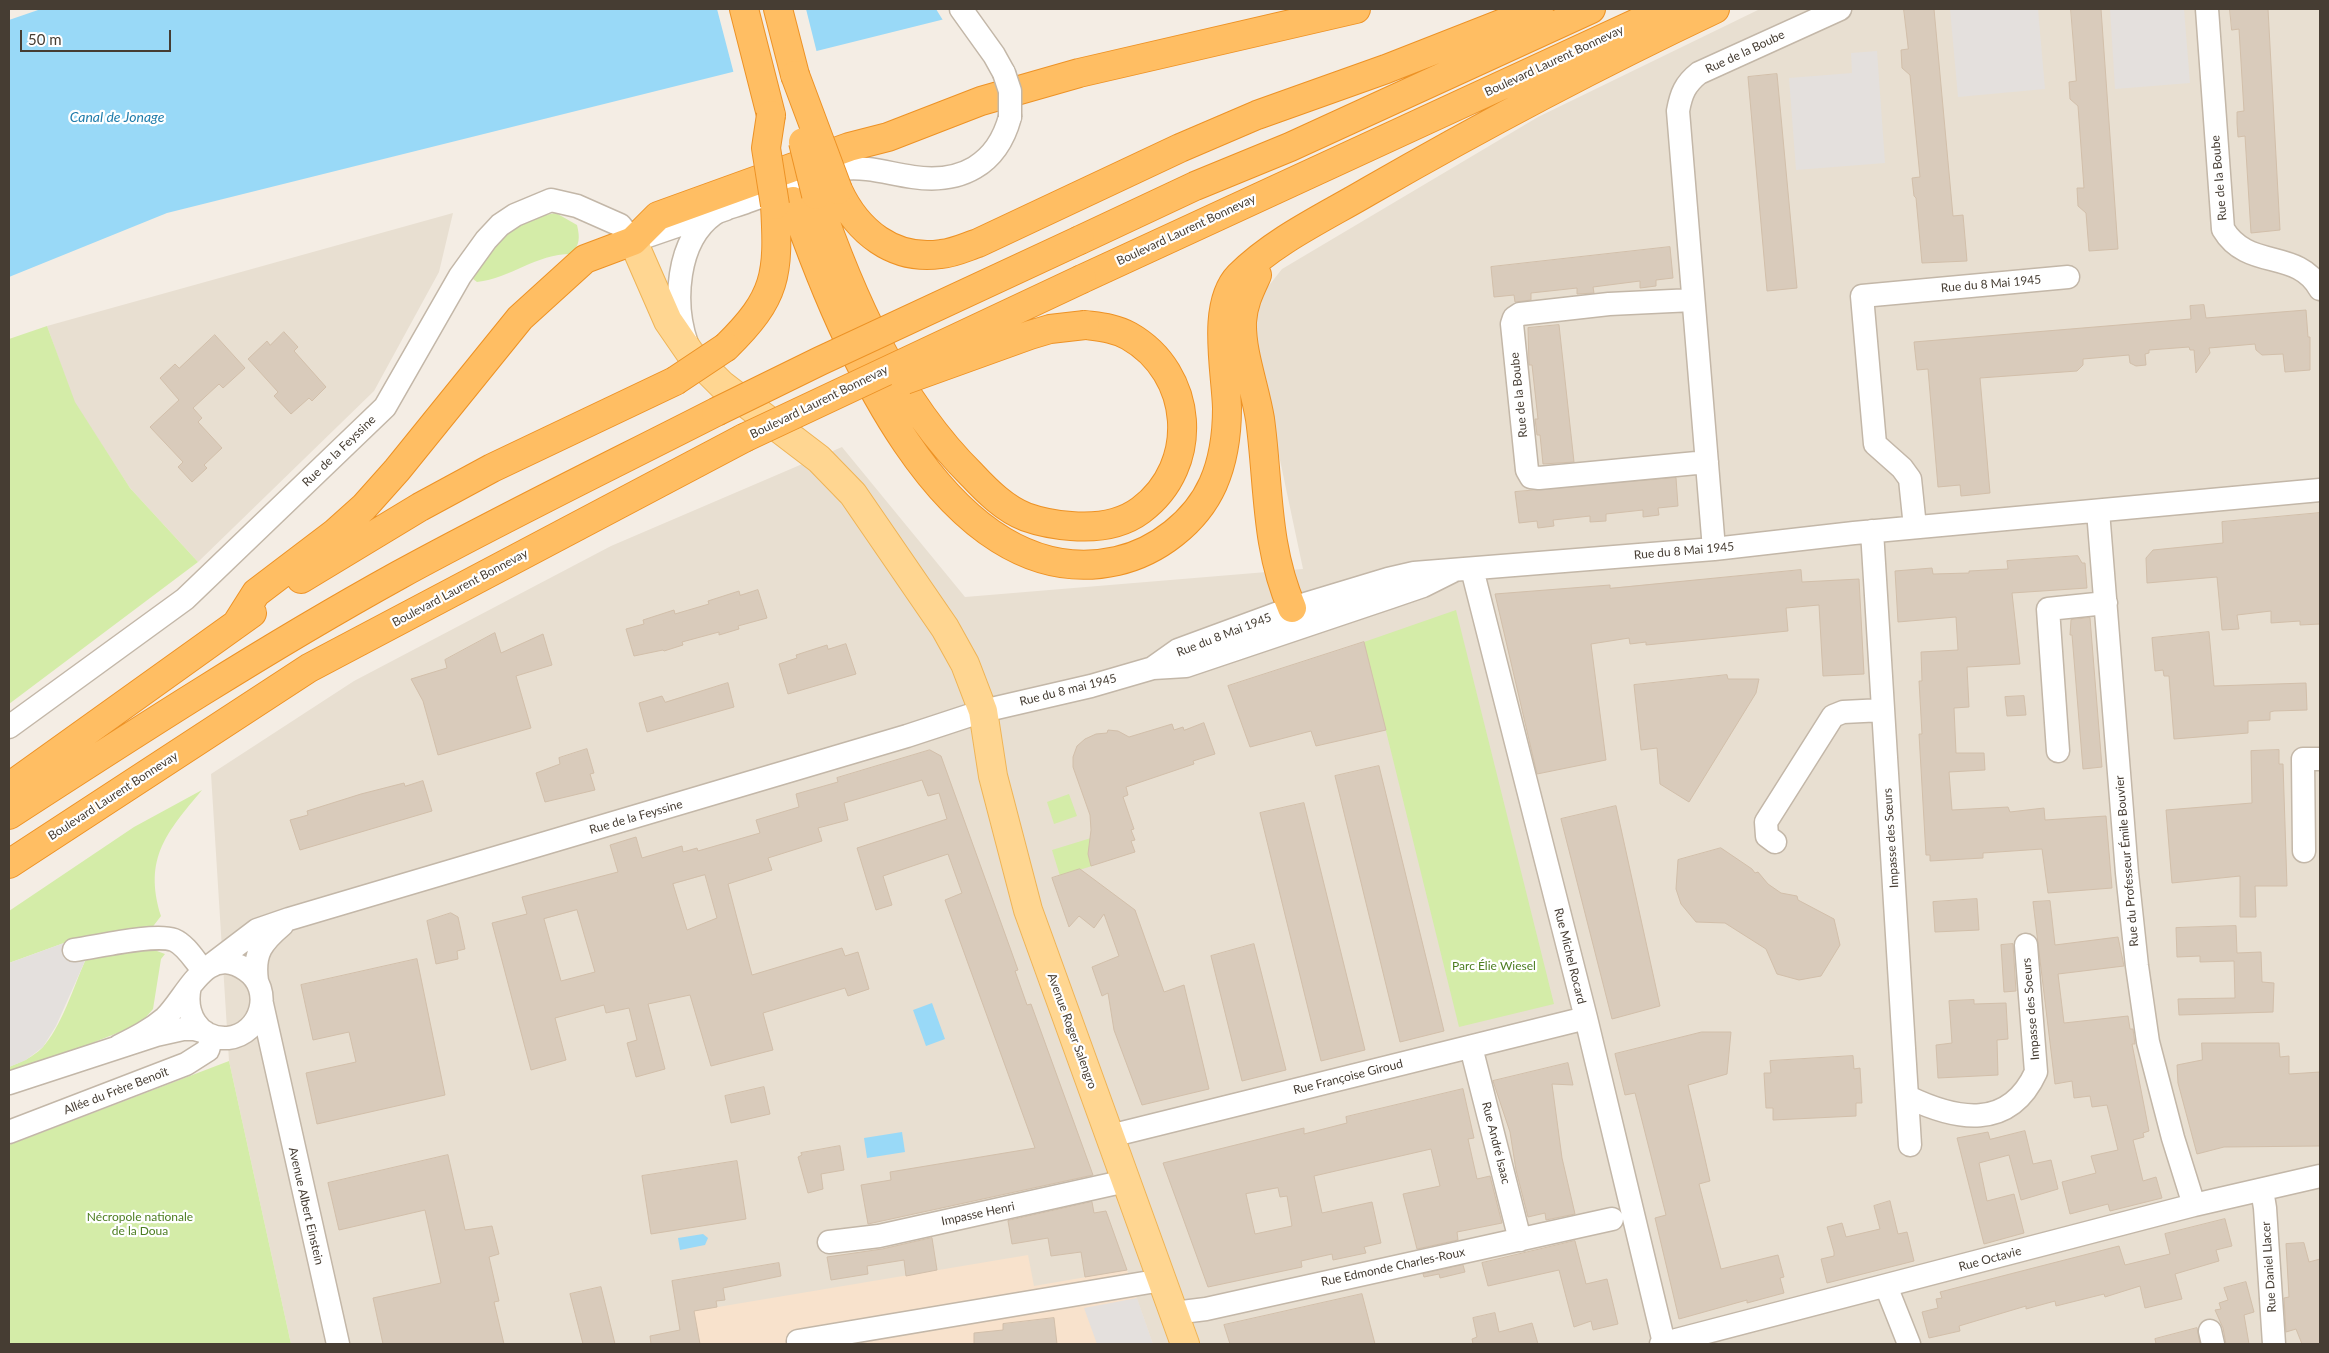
<!DOCTYPE html>
<meta charset="utf-8">
<style>
body{margin:0}
#map{position:relative;width:2329px;height:1353px;overflow:hidden;background:#f4ede4;font-family:Lato,sans-serif}
canvas{display:block}
.frame{position:absolute;inset:0;border:10px solid #463d33;pointer-events:none}
.scale{position:absolute;left:20px;top:30px;width:151px;height:22px;box-sizing:border-box;border:2px solid #463d33;border-top:0;padding-left:6px;font-size:15px;line-height:18px;white-space:nowrap;color:#463d33;-webkit-text-stroke:4px #fff;paint-order:stroke}
</style>
<div id="map">
<canvas width="2329" height="1353"></canvas>
<div class="frame"></div>
<div class="scale">50 m</div>
</div>
<script>
const ctx = document.querySelector('canvas').getContext('2d');
ctx.lineJoin = 'round';
function fillPath(path, color) { ctx.fillStyle = color; ctx.fill(path, 'evenodd'); }
function trace(path, color, width, dash) { ctx.strokeStyle = color; ctx.lineWidth = width; ctx.lineCap = dash ? 'butt' : 'round'; ctx.setLineDash(dash || []); ctx.stroke(path); }
function label(font, color, halo, rows, align = 'center') {
  ctx.font = font + ' Lato,sans-serif'; ctx.lineWidth = 4.5; ctx.setLineDash([]); ctx.textBaseline = 'middle'; ctx.strokeStyle = halo; ctx.fillStyle = color; for (const [text, x, y, turn = 0] of rows) {
    ctx.save(); ctx.translate(x, y); ctx.rotate((+turn || 0) * Math.PI / 180); ctx.textAlign = isNaN(turn) ? turn : align; if (halo) ctx.strokeText(text, 0, 0); ctx.fillText(text, 0, 0); ctx.restore();
  }
}
fillPath(new Path2D(`
 M1760,9H2320V1344H291L229,1061L211,774L354,681L611,546L842,447L965,597L1303,569L1254,337L1259,298L1282,269L1538,117Z
 M453,213L439,272L374,391L198,562L130,488L74,402L47,326Z`), '#e8dfd1');
fillPath(new Path2D(`
 M1028,1255L1034,1286L1127,1270L1153,1344H700L697,1333L694,1311Z`), '#f8e2cc');
fillPath(new Path2D(`
 M556,213L577,225C580,238 580,245 571,254C536,254 511,278 477,282L473,279C500,239 505,222 556,213Z
 M47,326L75,402L130,488L198,562L9,704V339Z
 M1456,610L1554,1004L1459,1027L1364,642Z
 M202,790C167,832 143,858 161,916L151,929L64,943L9,963V911L134,827Z
 M1069,794L1077,816L1054,824L1047,802Z
 M1091,838L1088,854L1092,866L1060,876L1052,850Z
 M149,948L165,954L161,959L153,1009L140,1024L44,1062L9,1072V1067C21,1062 33,1057 42,1048C61,1028 74,986 85,961L90,957Z
 M229,1061L291,1344H9V1145Z`), '#d4eca8');
fillPath(new Path2D(`
 M1950,9H2038L2045,89L1958,97Z
 M2110,9H2184L2190,83L2115,89Z
 M1877,51L1885,163L1796,170L1789,78L1852,73L1851,53Z
 M93,940L94,954L85,961L56,1026L43,1047L26,1060L9,1067V963L64,943Z
 M1137,1298L1153,1344H1097L1084,1308Z`), '#e4e0dd');
fillPath(new Path2D(`
 M41,9H985L167,213L9,277V20Z
 M932,1003L945,1039L926,1046L913,1010Z
 M902,1132L905,1152L867,1158L864,1138Z
 M703,1234L708,1238L705,1245L680,1250L678,1238Z`), '#99d9f7');
fillPath(new Path2D(`
 M717,9H806L817,53L734,74Z
 M936,9H982L984,12L944,22Z`), '#f4ede4');
const building = new Path2D(`
 M1904,9H1934L1953,216L1963,215L1967,261L1922,263L1916,198L1914,196L1912,178L1920,177L1910,75L1902,68L1901,50L1908,49Z
 M2071,9H2101L2118,249L2089,251L2086,213L2078,206L2077,188H2084L2078,106L2070,99L2069,82L2076,81Z
 M2230,9H2268L2280,230L2251,233L2245,136L2238,137L2237,123V112L2244,111L2239,29L2232,30Z
 M1777,74L1797,288L1767,291L1748,77Z
 M1670,247L1673,278L1656,280V286L1640,288V281L1593,287L1594,293L1577,294V288L1531,293V300L1515,302L1514,295L1494,297L1491,267Z
 M2204,305L2206,318L2306,310L2308,337H2310V370L2285,372L2283,354L2262,355L2256,350L2255,344L2209,348L2210,353L2196,373L2194,350H2190L2189,347L2149,350V353L2145,354L2146,365L2136,366L2130,363L2129,355L2083,359V365L2077,371L1980,378L1990,493L1961,496L1960,485L1938,487L1928,369L1917,370L1914,342L2191,319L2190,306Z
 M1559,325L1574,462L1543,464L1540,435H1537L1535,419H1538L1532,365H1529L1528,328Z
 M284,332L298,347L294,351L326,387L312,401L309,398L291,414L274,396L278,392L248,359L267,341L270,345Z
 M215,335L245,368L223,388L219,384L193,408L202,418L198,422L222,448L204,465L207,468L192,482L178,467L183,462L150,427L179,400L160,378L175,364L179,368Z
 M1676,478L1678,506L1658,508L1659,515L1643,517V510L1606,514V521L1590,522V516L1553,520L1554,526L1538,528L1537,521L1519,523L1515,492Z
 M2320,513V624L2300,625V621L2271,623V611L2237,615L2239,629L2222,630L2217,577L2147,583L2146,558L2153,550L2223,543L2222,522Z
 M2078,556L2082,563H2085L2087,588L2012,593L2020,664L1967,667L1969,707L1954,708L1956,753H1984L1985,770L1949,772L1952,810L2008,807L2010,812L2044,808L2045,820L2106,816L2112,888L2048,893L2042,849L1983,853V858L1930,861V855H1926L1919,734H1922L1919,681H1922L1921,652L1958,650L1956,617L1898,622L1895,571L1932,568L1933,574L1969,573V571L2008,569L2007,561Z
 M1801,570L1802,582L1859,579L1864,674L1823,676L1819,605L1786,608L1788,631L1646,645V642L1630,644L1629,638L1591,644L1606,760L1537,774L1495,594L1610,585V588Z
 M758,590L767,618L738,626L739,629L719,635V632L682,642L683,645L664,651L663,650L634,656L626,629L644,624L643,620L674,610L675,614L709,604L708,601L739,591L740,595Z
 M2090,618L2102,767L2083,769L2072,635H2070L2071,620Z
 M2209,632L2214,686L2306,683L2307,710L2274,711L2270,712V720L2248,721V733L2174,739L2169,676H2164L2163,670L2155,671L2152,638Z
 M495,633L501,653L543,634L552,665L516,676L531,728L438,755L423,701L411,679L447,668L445,660Z
 M1364,642L1386,730L1316,746L1311,731L1250,747L1228,686Z
 M846,644L856,674L788,694L779,664L797,658L796,655L827,645L828,649Z
 M1727,675L1728,679H1759L1756,693L1689,802L1660,784L1657,748L1641,750L1634,685Z
 M728,683L734,707L647,732L639,703L662,696L665,702Z
 M2024,696L2026,715L2007,716L2005,697Z
 M1204,723L1215,754L1193,761L1194,764L1126,787L1128,795L1123,797L1134,829L1131,830L1135,840L1131,841L1135,852L1091,866L1088,854L1091,830L1090,815L1073,767V757L1077,746L1085,739L1096,734L1107,733L1108,730L1118,731L1129,737L1172,724L1174,730L1183,727L1184,730Z
 M587,749L594,773L590,774L595,790L545,802L536,773L560,764L559,758Z
 M930,750L941,756L1018,970L1015,971L1027,1005L1031,1004L1093,1175L868,1224L861,1185L891,1180L890,1172L1035,1148L945,900L962,893L948,854L883,876L892,905L876,910L857,848L947,819L939,793L928,796L922,780L844,803L848,820L818,828L822,841L768,858L772,870L728,884L752,975L842,948L845,956L858,952L869,989L848,996L845,988L763,1013L773,1050L711,1066L690,995L648,1004L665,1069L636,1077L627,1043L637,1040L629,1008L606,1013L604,1005L555,1018L566,1060L531,1070L492,923L527,914L522,897L618,872L610,845L636,837L642,858L682,846L683,852L697,848L698,851L760,833L756,820L799,807L796,794L838,782L837,778ZM705,875L717,918L687,930L673,884ZM577,910L595,972L561,981L544,919Z
 M2279,750V764H2283L2287,886H2255L2256,917H2240V876L2172,883L2166,810L2252,803L2251,751Z
 M1379,766L1444,1031L1400,1042L1335,776Z
 M423,781L432,811L300,850L290,820L308,815L307,811L361,794L404,783L405,786Z
 M1304,803L1365,1050L1321,1061L1260,813Z
 M1616,806L1660,1006L1612,1019L1561,819Z
 M1721,848L1752,869L1755,873L1758,872L1768,884L1781,893L1797,896L1798,900L1834,919L1840,945L1821,976L1799,980L1777,974L1766,949L1725,923L1696,922L1681,904L1676,889L1678,860Z
 M1080,869L1135,910L1164,992L1184,985L1209,1089L1142,1105L1114,1030L1108,993L1102,996L1092,967L1119,956L1104,914L1094,928L1079,916L1069,927L1052,878Z
 M1977,899L1979,930L1935,932L1933,902Z
 M2050,901L2055,945L2118,937L2124,966L2058,974L2064,1023L2128,1016L2130,1029H2133L2135,1044H2132L2149,1131L2143,1133L2144,1137L2133,1140L2143,1181L2156,1177L2162,1198L2110,1211L2108,1204L2070,1214L2062,1182L2096,1173L2091,1156L2118,1150L2107,1105L2092,1107L2090,1096L2074,1098L2072,1081L2055,1084L2033,902Z
 M451,913L458,917L465,949L457,951L458,959L436,964L427,921Z
 M2236,926L2237,953L2261,952L2262,982L2274,983L2273,1012L2179,1015L2178,999L2235,998L2234,961L2200,962V956L2177,957L2176,928Z
 M1254,944L1286,1070L1242,1081L1211,956Z
 M2013,944L2016,991L2004,992L2001,945Z
 M417,959L445,1095L317,1124L306,1073L356,1062L349,1032L313,1040L301,985Z
 M1974,1000V1004L2006,1003L2008,1039L1997,1040L1998,1075L1938,1078L1936,1045L1952,1043L1949,1001Z
 M1702,1032H1731L1727,1074L1688,1085L1710,1181L1699,1184L1721,1269L1778,1255L1784,1277L1780,1278L1784,1293L1747,1303V1300L1679,1319L1655,1218L1666,1215L1635,1093L1625,1095L1615,1054Z
 M2202,1043H2279L2280,1057L2289,1056V1074L2320,1072V1146L2224,1147L2197,1154L2178,1083L2177,1065L2202,1060Z
 M1853,1056L1854,1069L1860,1068L1862,1103H1856V1116L1773,1120V1108H1766L1764,1073H1771L1770,1061Z
 M1568,1063L1573,1085L1552,1084L1562,1158L1575,1214L1546,1220L1545,1213L1528,1217L1516,1170L1510,1132L1493,1081Z
 M764,1087L770,1114L731,1123L725,1096Z
 M1463,1089L1474,1138L1468,1139L1477,1179L1490,1176L1502,1223L1457,1232L1458,1240L1417,1249L1403,1194L1440,1186L1431,1149L1314,1176L1322,1213L1372,1202L1381,1243L1364,1247L1366,1253L1333,1260L1332,1254L1301,1261L1302,1267L1208,1287L1163,1163L1304,1128V1134L1347,1123L1346,1117ZM1278,1188L1280,1197L1287,1196L1292,1226L1255,1234L1246,1194Z
 M2025,1131L2033,1164L2051,1160L2058,1189L2021,1200L2009,1155L1979,1163L1987,1201L2014,1194L2024,1233L1984,1244L1957,1138L1988,1132L1990,1139Z
 M840,1146L844,1170L821,1174L823,1189L808,1193L798,1157L802,1155L801,1153Z
 M448,1155L465,1230L492,1226L499,1254L489,1257L499,1301L494,1302L504,1344H383L373,1298L441,1283L425,1210L339,1230L328,1183Z
 M737,1161L746,1219L651,1234L642,1176Z
 M1890,1201L1898,1234L1907,1232L1914,1261L1827,1283L1821,1259L1834,1256V1252L1827,1227L1842,1223L1846,1237L1880,1229L1874,1206Z
 M1092,1202L1094,1213L1106,1211L1127,1270L1085,1277L1081,1252L1051,1256L1048,1238L1012,1244L1008,1221Z
 M2225,1219L2232,1246L2216,1250L2219,1261L2175,1274L2182,1299L2145,1308L2140,1286L2105,1297L2104,1294L2056,1306L2055,1301L2026,1309V1306L1959,1326L1960,1331L1929,1338L1922,1312L1938,1308L1936,1299L1942,1298L1940,1292L2119,1246L2125,1265L2170,1254L2165,1234Z
 M932,1238L937,1270L906,1276L904,1260L867,1266L868,1274L831,1280L827,1257L882,1249Z
 M1575,1241L1586,1284L1607,1279L1618,1324L1593,1330L1591,1321L1574,1327L1559,1270L1488,1286L1482,1263Z
 M2304,1243L2309,1262L2320,1259V1344H2302L2296,1329L2286,1332L2284,1298L2289,1297L2286,1244Z
 M779,1263L781,1276L723,1288L725,1300L716,1301L717,1307L694,1311L700,1344H651L650,1336L680,1330L672,1281Z
 M1463,1265L1465,1272L1440,1278L1439,1274L1424,1277L1423,1274Z
 M2246,1282L2254,1312L2244,1315L2249,1344H2226L2223,1328L2215,1310L2221,1309L2219,1303L2228,1300L2224,1288Z
 M601,1287L615,1344H583L570,1294Z
 M1362,1294L1375,1344H1230L1224,1325Z
 M1495,1313L1499,1332L1532,1323L1538,1344H1473L1472,1339L1477,1337L1473,1318Z
 M1054,1318L1057,1344H974V1333L1003,1330V1324Z
 M2197,1328L2200,1344H2156L2155,1339Z`);
fillPath(building, '#d9cbbb');
trace(building, '#d2bfaa', 1);
const minor = new Path2D(`
 M961,9L994,55L1004,73
 M2207,9L2223,229C2248,271 2297,248 2320,289
 M1693,300L1609,304L1520,314L1514,318L1512,324L1527,470L1531,477L1539,478L1707,462
 M687,344C673,304 676,241 714,214C723,208 737,206 746,202C777,191 808,179 840,169C868,166 886,173 913,177C961,184 997,165 1010,117
 M2098,511L2127,873L2137,966L2148,1042L2173,1138L2194,1205
 M1915,527L1910,479L1902,468L1875,444L1862,296L2068,277
 M1872,531L1910,1145
 M1714,549L1678,111C1681,94 1685,84 1699,73L1840,9
 M1472,569L1586,1018L1664,1343
 M1154,667L1178,650L1292,608L1388,579L1414,573L1714,549L1854,533L2320,490
 M9,727L185,599L385,407L460,276L486,240L500,225L515,215L551,200L577,206L620,225L633,241L726,209
 M2058,751L2048,609L2106,603
 M1775,842L1767,836L1766,822L1833,716L1843,712L1883,710
 M2304,851L2303,759H2320
 M74,950C97,947 154,933 174,940C186,945 195,961 203,970
 M211,965L257,930L289,919L907,736L983,711L1091,686L1153,668L1186,666L1391,597L1423,586L1453,571
 M257,981C253,953 262,942 282,925
 M262,1004L338,1344
 M119,1046C135,1038 151,1030 165,1018C187,997 206,942 246,970C274,989 262,1034 228,1038C197,1040 184,1012 190,986
 M1471,1047L1520,1240
 M9,1083L156,1035L183,1029H194L205,1032
 M1908,1097C1956,1120 2009,1131 2036,1072L2026,945
 M9,1132L186,1064L208,1050L212,1036
 M1110,1136L1586,1018
 M2262,1190L2265,1208L2274,1344
 M829,1242L879,1236L1126,1181
 M1886,1286L1909,1344
 M1174,1313L1206,1309L1612,1219
 M2210,1331L2213,1344
 M798,1341L1162,1280
 M1661,1344L2194,1205L2320,1176`);
const major = new Path2D(`
 M633,241L668,321L690,353L722,385L819,459L853,494L945,628L965,664L983,711L993,776L1028,910L1185,1344`);
const highway = new Path2D(`
 M744,9L771,115
 M778,9L795,75
 M838,190C857,231 893,261 941,254C954,253 966,247 978,243L1180,148L1257,115L1386,69L1539,9
 M816,195C850,295 896,400 972,475C987,491 1005,509 1026,517C1040,522 1057,525 1071,526C1095,528 1121,525 1141,510C1201,465 1194,373 1129,336C1115,328 1100,327 1085,325
 M793,201C837,328 944,600 1117,561C1157,552 1196,522 1213,484C1224,459 1227,434 1227,408C1226,371 1211,305 1239,276C1275,240 1325,217 1369,191C1482,126 1597,65 1715,9
 M1080,240L1195,186L1290,147L1591,9
 M1257,275C1250,290 1243,304 1242,322C1241,352 1255,388 1260,419C1269,485 1265,546 1292,608
 M1082,279L1667,9
 M726,347C777,297 779,275 775,205
 M301,579L420,507L492,468L675,381
 M237,623L256,593L335,533L364,507L397,470L520,318L585,259L633,241L658,216L849,147L888,137L981,101L1079,73L1356,9
 M9,787L252,613
 M9,815C137,732 265,649 399,575C503,518 610,466 716,412
 M9,864L309,668L744,438`);
trace(minor, '#c3b7a8', 25);
trace(major, '#efb456', 30);
trace(highway, '#ed9225', 30);
trace(minor, '#fff', 22);
trace(major, '#ffd691', 28);
trace(highway, '#ffbe63', 28);
const minorBridge = new Path2D(`
 M1004,73L1010,91V117`);
const highwayBridge = new Path2D(`
 M795,75L838,190
 M771,115L766,148L775,205
 M803,142L816,195
 M905,380L1030,335L1050,329L1085,325
 M675,381L726,347
 M716,412L820,361L1080,240
 M744,438L1082,279`);
trace(minorBridge, '#c3b7a8', 25, []);
trace(highwayBridge, '#ed9225', 30, []);
trace(minorBridge, '#fff', 22);
trace(highwayBridge, '#ffbe63', 28);
label('12px', '#463d33', '#fff', [
 ["Rue de la Boube",1745,52,-25],
 ["Boulevard Laurent Bonnevay",1554,61,-25],
 ["Rue de la Boube",2219,178,-95],
 ["Boulevard Laurent Bonnevay",1186,230,-25],
 ["Rue du 8 Mai 1945",1991,284,-5],
 ["Rue de la Boube",1519,395,-96],
 ["Boulevard Laurent Bonnevay",819,402,-26],
 ["Rue de la Feyssine",339,451,-44],
 ["Rue du 8 Mai 1945",1684,551,-5],
 ["Boulevard Laurent Bonnevay",460,588,-28],
 ["Rue du 8 Mai 1945",1224,635,-21],
 ["Rue du 8 mai 1945",1068,690,-14],
 ["Boulevard Laurent Bonnevay",113,796,-33],
 ["Rue de la Feyssine",636,817,-16],
 ["Impasse des Sœurs",1891,838,-94],
 ["Rue du Professeur Émile Bouvier",2127,861,-95],
 ["Rue Michel Rocard",1570,956,76],
 ["Impasse des Soeurs",2031,1009,-95],
 ["Avenue Roger Salengro",1072,1031,70],
 ["Rue Françoise Giroud",1348,1077,-14],
 ["Allée du Frère Benoît",116,1091,-21],
 ["Rue André Isaac",1496,1143,76],
 ["Avenue Albert Einstein",306,1206,77],
 ["Impasse Henri",978,1214,-12],
 ["Rue Octavie",1990,1259,-15],
 ["Rue Edmonde Charles-Roux",1393,1267,-12],
 ["Rue Daniel Llacer",2269,1267,-94]
]);
label('12px', '#4c7d21', '#fff', [
 ["Parc Élie Wiesel",1494,966],
 ["Nécropole nationale",140,1217],
 ["de la Doua",140,1231]
]);
label('italic 14px', '#207dab', '#fff', [
 ["Canal de Jonage",117,117]
]);
</script>
